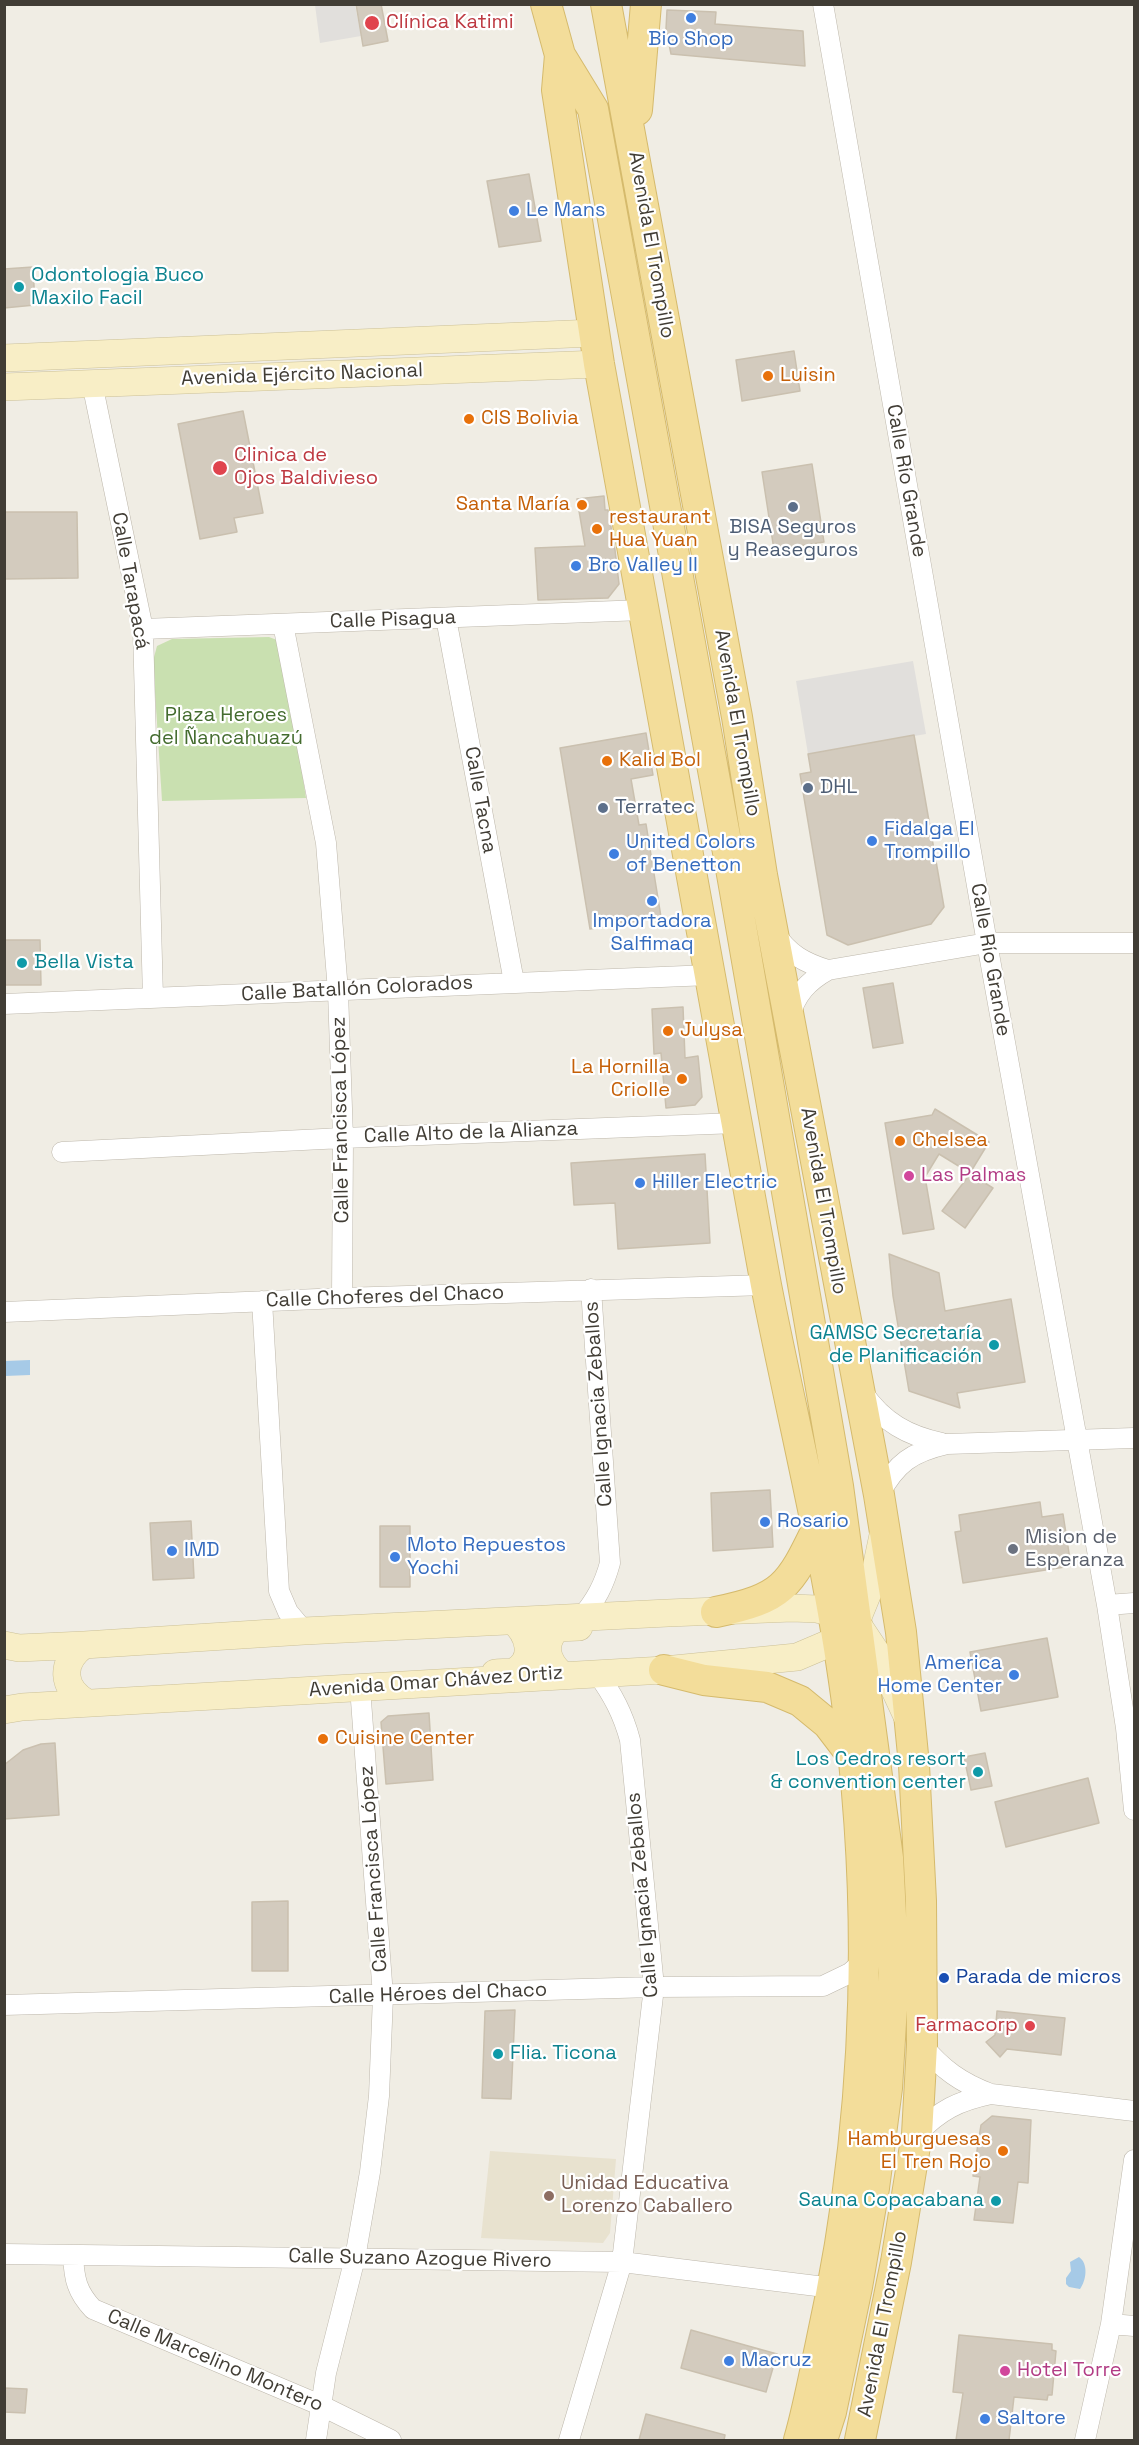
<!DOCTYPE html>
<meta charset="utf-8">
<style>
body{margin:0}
#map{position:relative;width:1139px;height:2445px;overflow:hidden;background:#f0ede4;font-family:"Space Grotesk",sans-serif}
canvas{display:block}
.frame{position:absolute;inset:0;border:6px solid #413d35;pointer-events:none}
</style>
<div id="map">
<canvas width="1139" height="2445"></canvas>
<div class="frame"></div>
</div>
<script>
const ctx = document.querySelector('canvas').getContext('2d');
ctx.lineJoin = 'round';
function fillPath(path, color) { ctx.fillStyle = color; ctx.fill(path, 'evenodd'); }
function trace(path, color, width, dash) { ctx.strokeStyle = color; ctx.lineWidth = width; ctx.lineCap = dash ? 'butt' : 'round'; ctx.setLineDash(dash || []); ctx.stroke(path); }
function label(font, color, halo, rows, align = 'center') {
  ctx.font = font + ' "Space Grotesk",sans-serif'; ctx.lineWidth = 4.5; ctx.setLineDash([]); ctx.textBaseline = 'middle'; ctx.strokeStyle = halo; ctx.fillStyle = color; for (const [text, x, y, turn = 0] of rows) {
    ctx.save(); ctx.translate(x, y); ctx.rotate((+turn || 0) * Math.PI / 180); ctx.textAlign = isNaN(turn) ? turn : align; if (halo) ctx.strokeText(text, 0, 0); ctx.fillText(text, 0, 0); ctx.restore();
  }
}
fillPath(new Path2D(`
 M490,2151L616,2159L610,2233L603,2243L481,2238Z`), '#e8e2cf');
fillPath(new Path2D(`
 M269,637L277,640L283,649L306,798L162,801L153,661L157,646L172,639Z`), '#c9e0b0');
fillPath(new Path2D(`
 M315,5H355L361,36L320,43Z
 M913,661L926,734L808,754L796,681Z`), '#e1dfdc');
fillPath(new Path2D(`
 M30,1360V1375L5,1376V1361Z
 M1079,2257C1089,2264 1086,2281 1080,2289L1069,2287L1066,2284V2278L1071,2271L1070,2262Z`), '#a6cae7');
const building = new Path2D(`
 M356,4H381L388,41L363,46Z
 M667,10L716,12L715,24L803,31L805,66L671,54L666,29Z
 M529,174L541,241L499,247L487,181Z
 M33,267L35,305L4,308V269Z
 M794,351L800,391L742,401L736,360Z
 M243,411L263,513L234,518L237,532L200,539L178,424Z
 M812,464L824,542L774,550L762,472Z
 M604,496L605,510H608L615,550L619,584L608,598L538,600L535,548L585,546L577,499Z
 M4,512H77L78,578L4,579Z
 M646,733L653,775L631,779L639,825L646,824L661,917L590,929L560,748Z
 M914,735L944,907L931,924L848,945L827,935L800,774L811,772L808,754Z
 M4,940H40L41,985H4Z
 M893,983L903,1043L873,1048L863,988Z
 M683,1007L685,1058L698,1056L702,1097L695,1105L666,1108L661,1053L654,1054L652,1009Z
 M935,1109L989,1142L970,1173L939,1154L925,1177L934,1229L903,1234L885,1123L932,1115Z
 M705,1154L710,1243L618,1249L615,1203L574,1205L571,1163Z
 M970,1174L993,1188L965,1228L942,1211Z
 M889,1254L939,1273L945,1311L1011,1299L1025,1382L957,1393L960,1408L909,1391L893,1296Z
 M770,1490L773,1547L713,1551L711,1493Z
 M1040,1502L1042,1517L1063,1514L1071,1566L963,1583L955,1532L961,1531L959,1515Z
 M191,1521L194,1578L153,1580L150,1523Z
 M380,1526H410V1587H380Z
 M1047,1638L1058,1697L981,1711L970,1652Z
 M429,1713L433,1780L386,1784L381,1722L388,1716Z
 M55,1743L59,1815L4,1819V1765L23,1750L41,1744Z
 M985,1753L992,1786L971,1790L964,1757Z
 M1088,1778L1099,1823L1006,1847L995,1802Z
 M288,1901V1971H252V1902Z
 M515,2010L511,2099L482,2098L485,2011Z
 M997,2011L1065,2018L1061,2055L1007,2049L1000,2057L986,2042L995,2035Z
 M992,2116L1031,2120L1028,2183L1018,2182L1013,2223L974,2220L980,2177L973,2176L981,2125Z
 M691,2330L777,2354L766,2392L681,2368Z
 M959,2335L1052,2344V2350L1056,2351L1052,2395H1048L1047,2400L1014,2397L1009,2440H956L963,2393L953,2392Z
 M4,2388L27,2389L25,2413L4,2412Z
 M646,2414L725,2435L724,2440H639Z`);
fillPath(building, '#d3cbbe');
trace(building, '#cac0af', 1.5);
const street = new Path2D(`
 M823,4L987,943L1107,1605L1126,1728L1134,1810
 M92,383L143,629L153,998
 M446,618L514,982
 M283,624L326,843L338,991L343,1138L342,1298
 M143,629L643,610
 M775,933C788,954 805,963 828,970
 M4,1004L710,975
 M790,1017C795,995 808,981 828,970L987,943H1134
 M62,1152L343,1138L737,1123
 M262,1301L279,1591L288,1612L304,1631
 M4,1312L342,1298L766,1285
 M863,1393C883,1422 908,1436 942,1443
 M879,1495C896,1463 912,1452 947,1444L1134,1438
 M1107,1605L1134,1603
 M581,1618C596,1600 604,1585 610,1563L591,1289
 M4,2005L654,1987L823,1986L850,1973L865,1960
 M922,2045C942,2069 961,2083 991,2094L1134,2111
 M917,2134C940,2110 958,2101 991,2094
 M4,2254L622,2262L833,2288
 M73,2255C74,2279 77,2292 93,2309L320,2405L391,2440
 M1111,2324L1134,2326
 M316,2440L326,2373L355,2258L370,2172L379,2096L383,1996L360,1687
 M569,2440L622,2262L654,1987L630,1740C623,1714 613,1695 597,1673
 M1085,2440L1111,2324L1134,2160`);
const secondary = new Path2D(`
 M4,358L594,333
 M4,387L599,364
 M4,1645L19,1648L84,1645L304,1631L668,1613L792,1608L817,1609L843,1615L856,1622L880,1658L907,1716
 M84,1645C60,1662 61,1688 87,1703
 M495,1673C501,1672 510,1673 515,1671C537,1659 528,1633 513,1621
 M561,1674C546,1660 542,1644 557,1628L579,1627
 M4,1710L22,1707L664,1670L797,1657L837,1640L856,1622L874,1578L883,1535`);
const primary = new Path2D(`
 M546,4L560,55L593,109L733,880L838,1486L888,1858L894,1973L887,2088L874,2188L857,2287L831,2412L822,2440
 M606,4L737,717L762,875L879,1495L901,1632L914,1765L921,1901L922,2045L917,2134L896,2262L860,2440
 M560,55L557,90L599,364L766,1285C793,1422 827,1557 846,1695C876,1911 868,2130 821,2343C814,2376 808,2409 799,2440
 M637,110L646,4
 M716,1612C783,1598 789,1587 818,1527
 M664,1670L704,1680L767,1687L800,1701L828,1724L854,1758`);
trace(street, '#bdb7ab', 21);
trace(secondary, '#cbc098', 28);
trace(primary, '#d5ba6c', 32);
trace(street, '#fff', 20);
trace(secondary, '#f8eec6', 27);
trace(primary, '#f3dd9a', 30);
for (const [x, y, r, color] of [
 [691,18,6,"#3f7fe0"],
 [372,23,8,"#e0444e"],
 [514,211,6,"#3f7fe0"],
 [19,287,6,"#0f9aa8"],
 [768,376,6,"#e8710a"],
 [469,419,6,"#e8710a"],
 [220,468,8,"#e0444e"],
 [582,505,6,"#e8710a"],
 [793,507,6,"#5c6f8a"],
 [597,529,6,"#e8710a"],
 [576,566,6,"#3f7fe0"],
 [607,761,6,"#e8710a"],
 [808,788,6,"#5c6f8a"],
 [603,808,6,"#5c6f8a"],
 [872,841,6,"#3f7fe0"],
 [614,854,6,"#3f7fe0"],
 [652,901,6,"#3f7fe0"],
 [22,963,6,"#0f9aa8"],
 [668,1031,6,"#e8710a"],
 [682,1079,6,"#e8710a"],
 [900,1141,6,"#e8710a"],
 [909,1176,6,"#d1479c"],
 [640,1183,6,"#3f7fe0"],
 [994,1345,6,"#0f9aa8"],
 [765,1522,6,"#3f7fe0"],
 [1013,1549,6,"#6b7280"],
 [172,1551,6,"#3f7fe0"],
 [395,1557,6,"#3f7fe0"],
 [1014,1675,6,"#3f7fe0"],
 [323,1739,6,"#e8710a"],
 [978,1772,6,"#0f9aa8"],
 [944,1978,6,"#1a4fb4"],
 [1030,2026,6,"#e0444e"],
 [498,2054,6,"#0f9aa8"],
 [1003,2151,6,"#e8710a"],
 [549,2196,6,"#8d6e63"],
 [996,2201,6,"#0f9aa8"],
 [729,2361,6,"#3f7fe0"],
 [1005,2371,6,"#d1479c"],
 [985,2419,6,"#3f7fe0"]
]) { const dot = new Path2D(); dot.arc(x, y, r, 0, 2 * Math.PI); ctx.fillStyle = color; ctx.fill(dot); trace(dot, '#fff', 2); }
label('20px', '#be3a42', '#fff', [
 ["Clínica Katimi",386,23],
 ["Clinica de",234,456],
 ["Ojos Baldivieso",234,479],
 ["Farmacorp",1018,2026,"right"]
], 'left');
label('20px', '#366cbe', '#fff', [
 ["Bio Shop",691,40,"center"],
 ["Le Mans",526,211],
 ["Bro Valley II",588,566],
 ["Fidalga El",884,830],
 ["Trompillo",884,853],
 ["United Colors",626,843],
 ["of Benetton",626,866],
 ["Importadora",652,922,"center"],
 ["Salfimaq",652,945,"center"],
 ["Hiller Electric",652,1183],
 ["Rosario",777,1522],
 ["Moto Repuestos",407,1546],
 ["Yochi",407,1569],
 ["IMD",184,1551],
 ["America",1002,1664,"right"],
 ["Home Center",1002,1687,"right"],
 ["Macruz",741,2361],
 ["Saltore",997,2419]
], 'left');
label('20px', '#413d35', '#fff', [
 ["Avenida El Trompillo",651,245,80],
 ["Avenida Ejército Nacional",302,375,-2],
 ["Calle Río Grande",906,481,80],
 ["Calle Tarapacá",130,581,80],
 ["Calle Pisagua",393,620,-2],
 ["Avenida El Trompillo",737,723,80],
 ["Calle Tacna",480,800,80],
 ["Calle Río Grande",990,960,80],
 ["Calle Batallón Colorados",357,989,-3],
 ["Calle Francisca López",341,1120,-91],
 ["Calle Alto de la Alianza",471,1133,-2],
 ["Avenida El Trompillo",823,1201,80],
 ["Calle Choferes del Chaco",385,1297,-2],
 ["Calle Ignacia Zeballos",599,1404,-94],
 ["Avenida Omar Chávez Ortiz",436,1682,-4],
 ["Calle Francisca López",374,1869,-94],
 ["Calle Ignacia Zeballos",643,1895,-95],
 ["Calle Héroes del Chaco",438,1994,-2],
 ["Calle Suzano Azogue Rivero",420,2259,1],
 ["Avenida El Trompillo",883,2324,-79],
 ["Calle Marcelino Montero",215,2361,23]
]);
label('20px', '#0d838f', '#fff', [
 ["Odontologia Buco",31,276],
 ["Maxilo Facil",31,299],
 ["Bella Vista",34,963],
 ["GAMSC Secretaría",982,1334,"right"],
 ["de Planificación",982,1357,"right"],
 ["Los Cedros resort",966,1760,"right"],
 ["& convention center",966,1783,"right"],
 ["Flia. Ticona",510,2054],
 ["Sauna Copacabana",984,2201,"right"]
], 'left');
label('20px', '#c56008', '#fff', [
 ["Luisin",780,376],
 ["CIS Bolivia",481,419],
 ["Santa María",570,505,"right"],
 ["restaurant",609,518],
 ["Hua Yuan",609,541],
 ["Kalid Bol",619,761],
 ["Julysa",680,1031],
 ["La Hornilla",670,1068,"right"],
 ["Criolle",670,1091,"right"],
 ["Chelsea",912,1141],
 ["Cuisine Center",335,1739],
 ["Hamburguesas",991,2140,"right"],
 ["El Tren Rojo",991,2163,"right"]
], 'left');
label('20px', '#4e5e75', '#fff', [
 ["BISA Seguros",793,528,"center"],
 ["y Reaseguros",793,551,"center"],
 ["DHL",820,788],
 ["Terratec",615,808]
], 'left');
label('20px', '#446c2f', '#fff', [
 ["Plaza Heroes",226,716],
 ["del Ñancahuazú",226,739]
]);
label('20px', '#b23c85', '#fff', [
 ["Las Palmas",921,1176],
 ["Hotel Torre",1017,2371]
], 'left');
label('20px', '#5b616d', '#fff', [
 ["Mision de",1025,1538],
 ["Esperanza",1025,1561]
], 'left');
label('20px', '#164399', '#fff', [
 ["Parada de micros",956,1978]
], 'left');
label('20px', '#785e54', '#fff', [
 ["Unidad Educativa",561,2184],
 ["Lorenzo Caballero",561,2207]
], 'left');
</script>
